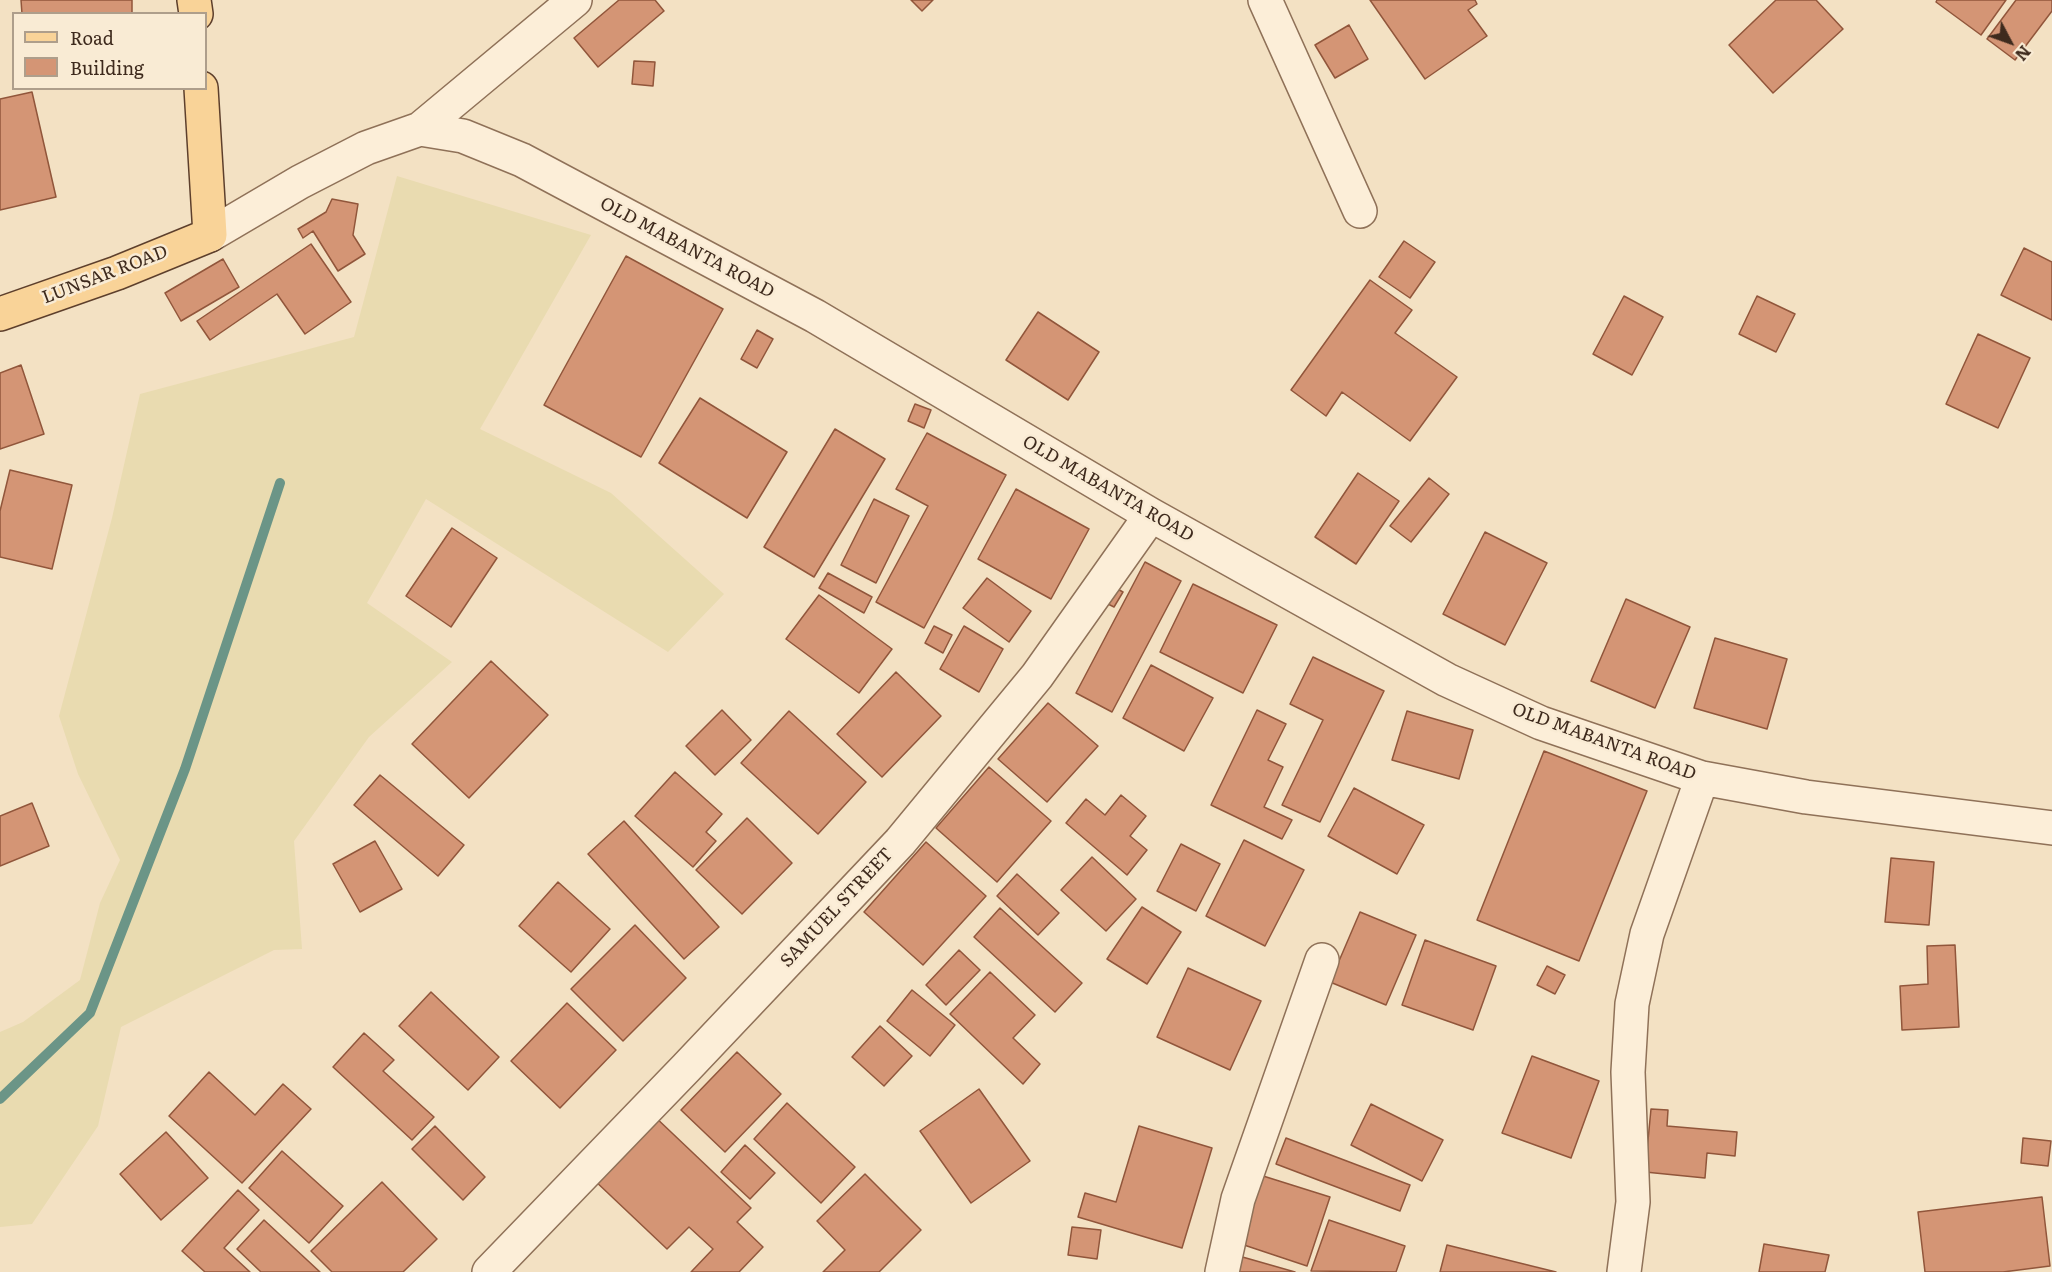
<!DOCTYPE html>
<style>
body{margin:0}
#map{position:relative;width:2052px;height:1272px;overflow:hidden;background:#f3e1c3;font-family:Literata,serif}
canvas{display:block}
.legend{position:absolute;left:12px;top:12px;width:195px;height:78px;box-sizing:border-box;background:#f9ebd4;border:2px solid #ae9e8b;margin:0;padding:8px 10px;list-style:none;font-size:18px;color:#3e2a1d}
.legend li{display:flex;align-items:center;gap:12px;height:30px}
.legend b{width:30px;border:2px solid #ae9e8b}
.north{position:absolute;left:1980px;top:12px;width:60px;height:60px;-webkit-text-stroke:4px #f9ebd4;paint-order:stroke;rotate:131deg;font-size:16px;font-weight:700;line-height:24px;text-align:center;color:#3e2a1d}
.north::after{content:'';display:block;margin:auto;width:21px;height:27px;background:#3e2a1d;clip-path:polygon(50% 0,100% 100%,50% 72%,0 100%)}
</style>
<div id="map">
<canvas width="2052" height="1272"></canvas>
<ul class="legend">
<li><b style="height:8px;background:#f9d398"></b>Road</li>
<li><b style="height:16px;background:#d49575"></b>Building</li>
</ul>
<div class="north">N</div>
</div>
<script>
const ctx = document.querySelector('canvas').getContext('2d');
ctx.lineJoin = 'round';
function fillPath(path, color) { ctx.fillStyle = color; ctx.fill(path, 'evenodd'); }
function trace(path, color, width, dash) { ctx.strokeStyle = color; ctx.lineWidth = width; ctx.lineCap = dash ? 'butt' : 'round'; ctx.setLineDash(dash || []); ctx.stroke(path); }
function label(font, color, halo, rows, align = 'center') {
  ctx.font = font + ' Literata,serif'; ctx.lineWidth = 5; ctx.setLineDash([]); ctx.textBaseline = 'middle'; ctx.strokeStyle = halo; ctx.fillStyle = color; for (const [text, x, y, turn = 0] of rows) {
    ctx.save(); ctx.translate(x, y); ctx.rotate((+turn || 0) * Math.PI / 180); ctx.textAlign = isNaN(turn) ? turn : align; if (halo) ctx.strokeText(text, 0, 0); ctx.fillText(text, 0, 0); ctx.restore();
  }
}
fillPath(new Path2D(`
 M397,176L591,235L480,429L611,493L724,594L668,652L426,499L367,603L452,662L369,737L294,841L302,949L274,950L121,1027L98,1126L32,1224L0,1227V1032L23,1022L80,980L100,903L120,860L78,774L59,716L112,518L140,394L354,337Z`), '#e9dbb0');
trace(new Path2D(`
 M0,1099L90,1013L185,769L280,483`), '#6b9587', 10);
const building = new Path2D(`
 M21,0H132V14H22Z
 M619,0H655L664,11L598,67L574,38Z
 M911,0H933L922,11Z
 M1370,0H1475L1477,4L1468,10L1487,36L1425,79Z
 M1776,0H1816L1843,29L1773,93L1729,45Z
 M1937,0H2006L1981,35L1936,2Z
 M2016,0H2052V11L2015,60L1987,39Z
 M1349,25L1368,59L1335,78L1315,45Z
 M634,61L655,62L653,86L632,84Z
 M32,92L56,197L0,210V99Z
 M332,199L358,204L353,235L365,254L338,271L313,231L303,238L298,229L326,212Z
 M1404,241L1435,262L1410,298L1379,277Z
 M311,244L351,302L305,334L277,294L210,340L197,321Z
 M2024,248L2052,262V320L2001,295Z
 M626,256L723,309L641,457L544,405Z
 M223,259L239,287L181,321L165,293Z
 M1370,280L1412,310L1395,333L1457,377L1410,441L1342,392L1326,416L1291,390Z
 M1624,296L1663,317L1632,375L1593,354Z
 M1757,296L1795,314L1776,352L1739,334Z
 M1038,312L1099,352L1068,400L1006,360Z
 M757,330L773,339L757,368L741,359Z
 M1978,334L2030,358L1998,428L1946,404Z
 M21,365L44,434L0,449V373Z
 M700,398L787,452L747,518L659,463Z
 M915,404L931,410L924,428L908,421Z
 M835,429L885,459L814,577L764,547Z
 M927,433L1006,475L924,628L876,602L928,506L896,489Z
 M10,470L72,485L52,569L0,557V511Z
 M1358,473L1399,501L1356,564L1315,537Z
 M1429,478L1449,494L1411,542L1390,526Z
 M1016,489L1089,529L1051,599L978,559Z
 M874,499L909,516L876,583L841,565Z
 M452,528L497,558L451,627L406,596Z
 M1485,532L1547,563L1505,645L1443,614Z
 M1145,562L1181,581L1112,712L1076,693Z
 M828,573L872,597L864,613L819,588Z
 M987,578L1031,611L1009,642L963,608Z
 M1193,584L1277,625L1243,693L1160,652Z
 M1110,585L1123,592L1114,607L1102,601Z
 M819,595L892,649L859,693L786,639Z
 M1626,599L1690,627L1655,708L1591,681Z
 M934,626L952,635L943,653L925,643Z
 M964,626L1003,649L979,692L940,669Z
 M1715,638L1787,659L1767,729L1694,708Z
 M1313,657L1384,691L1320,822L1282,805L1323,720L1290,704Z
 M491,661L548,715L469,798L412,744Z
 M1151,665L1213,698L1184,751L1123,718Z
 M896,672L941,716L882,777L837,734Z
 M1048,703L1098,746L1047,802L998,759Z
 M722,710L751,740L715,775L686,746Z
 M1257,710L1286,724L1268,760L1283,767L1264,807L1292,820L1282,839L1211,805Z
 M789,711L866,782L818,834L741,763Z
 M1407,711L1473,730L1459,779L1392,760Z
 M1544,751L1647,791L1579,961L1477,920Z
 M989,767L1051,821L997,882L936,828Z
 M675,772L722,814L706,832L716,841L693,867L635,816Z
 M380,775L464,845L438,876L354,805Z
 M1354,788L1424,825L1397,874L1328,836Z
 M1121,795L1146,816L1130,836L1147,850L1127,875L1066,823L1086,799L1105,815Z
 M32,803L49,846L0,866V816Z
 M747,818L792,863L742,914L696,870Z
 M624,821L719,927L684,959L588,854Z
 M1244,840L1304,870L1265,946L1206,916Z
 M375,841L402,889L360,912L333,864Z
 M926,842L986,896L923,965L864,912Z
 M1181,844L1220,864L1196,911L1157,891Z
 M1092,857L1136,899L1106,931L1061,890Z
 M1891,858L1934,862L1929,925L1885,922Z
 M1017,874L1059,913L1038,935L997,896Z
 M558,882L610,929L571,972L519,926Z
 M1142,907L1181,932L1147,984L1107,959Z
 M1000,908L1082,983L1055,1012L974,937Z
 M1360,912L1416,935L1386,1005L1330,982Z
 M635,925L686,978L623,1041L571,989Z
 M1425,940L1496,966L1473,1030L1402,1005Z
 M1955,945L1959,1027L1902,1030L1900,986L1928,984L1927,946Z
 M959,950L980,970L946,1005L926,985Z
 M1547,966L1565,975L1555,994L1537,985Z
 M1188,968L1261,1001L1230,1070L1157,1037Z
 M990,972L1035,1015L1013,1038L1040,1064L1023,1084L950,1014Z
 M912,990L955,1025L930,1056L887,1021Z
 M431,992L499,1057L468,1090L399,1026Z
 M567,1003L616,1050L560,1108L511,1061Z
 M880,1026L912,1056L884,1086L852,1057Z
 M364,1033L394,1060L383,1071L434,1117L412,1140L333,1067Z
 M737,1052L781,1094L725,1152L681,1110Z
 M1532,1056L1599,1081L1571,1158L1502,1133Z
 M209,1072L255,1115L283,1084L311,1109L242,1183L169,1116Z
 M979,1089L1030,1161L971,1203L920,1131Z
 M787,1103L855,1167L821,1203L754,1139Z
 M1371,1104L1443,1140L1422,1181L1351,1145Z
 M1651,1109L1668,1110L1667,1126L1737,1132L1735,1156L1707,1153L1705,1178L1645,1172Z
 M652,1114L751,1208L737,1222L763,1247L739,1272H691L713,1249L689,1227L667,1249L592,1178Z
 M435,1126L485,1177L463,1200L412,1149Z
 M1139,1126L1212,1148L1182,1248L1078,1217L1085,1193L1116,1202Z
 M166,1132L208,1178L161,1220L120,1174Z
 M1286,1138L1410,1185L1400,1211L1276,1164Z
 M2023,1138L2051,1141L2048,1166L2021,1163Z
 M745,1145L775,1173L750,1199L721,1172Z
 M282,1151L343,1206L309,1243L249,1188Z
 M865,1174L921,1230L879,1272H823L845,1250L817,1221Z
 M1260,1175L1330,1197L1307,1266L1238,1243Z
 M382,1182L437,1239L403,1272H332L311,1251Z
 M238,1190L259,1210L224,1248L250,1272H205L182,1251Z
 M2042,1197L2050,1266L2003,1272H1925L1918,1212Z
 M264,1220L320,1272H261L237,1249Z
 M1329,1220L1405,1246L1396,1272L1311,1271Z
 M1072,1227L1101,1230L1097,1259L1068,1255Z
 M1764,1244L1829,1255L1825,1272H1759Z
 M1447,1245L1556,1272H1440Z
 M1239,1256L1295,1272H1234Z`);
fillPath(building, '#d49575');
trace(building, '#91563b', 1.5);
const minor = new Path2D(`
 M1265,0L1360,211
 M420,129L575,0
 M210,235L300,182L366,148L420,129L463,136L522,160L815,316L1151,515L1447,680L1541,723L1702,778L1806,797L2052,828
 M489,1272L686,1068L900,842L1037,676L1151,515
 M1222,1272L1238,1199L1322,960
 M1624,1272L1633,1202L1628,1072L1632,1004L1647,934L1702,778`);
const primary = new Path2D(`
 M194,0L196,14
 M0,314L117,273L210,235L201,88`);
trace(minor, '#8f7158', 36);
trace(primary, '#5d3f2c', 36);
trace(minor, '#fceed8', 33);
trace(primary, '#f9d398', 33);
label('18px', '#3e2a1d', '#f9ebd4', [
 ["OLD MABANTA ROAD",687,248,28],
 ["LUNSAR ROAD",105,275,-21],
 ["OLD MABANTA ROAD",1108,489,30],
 ["OLD MABANTA ROAD",1604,742,20],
 ["SAMUEL STREET",837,908,-47]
]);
</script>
